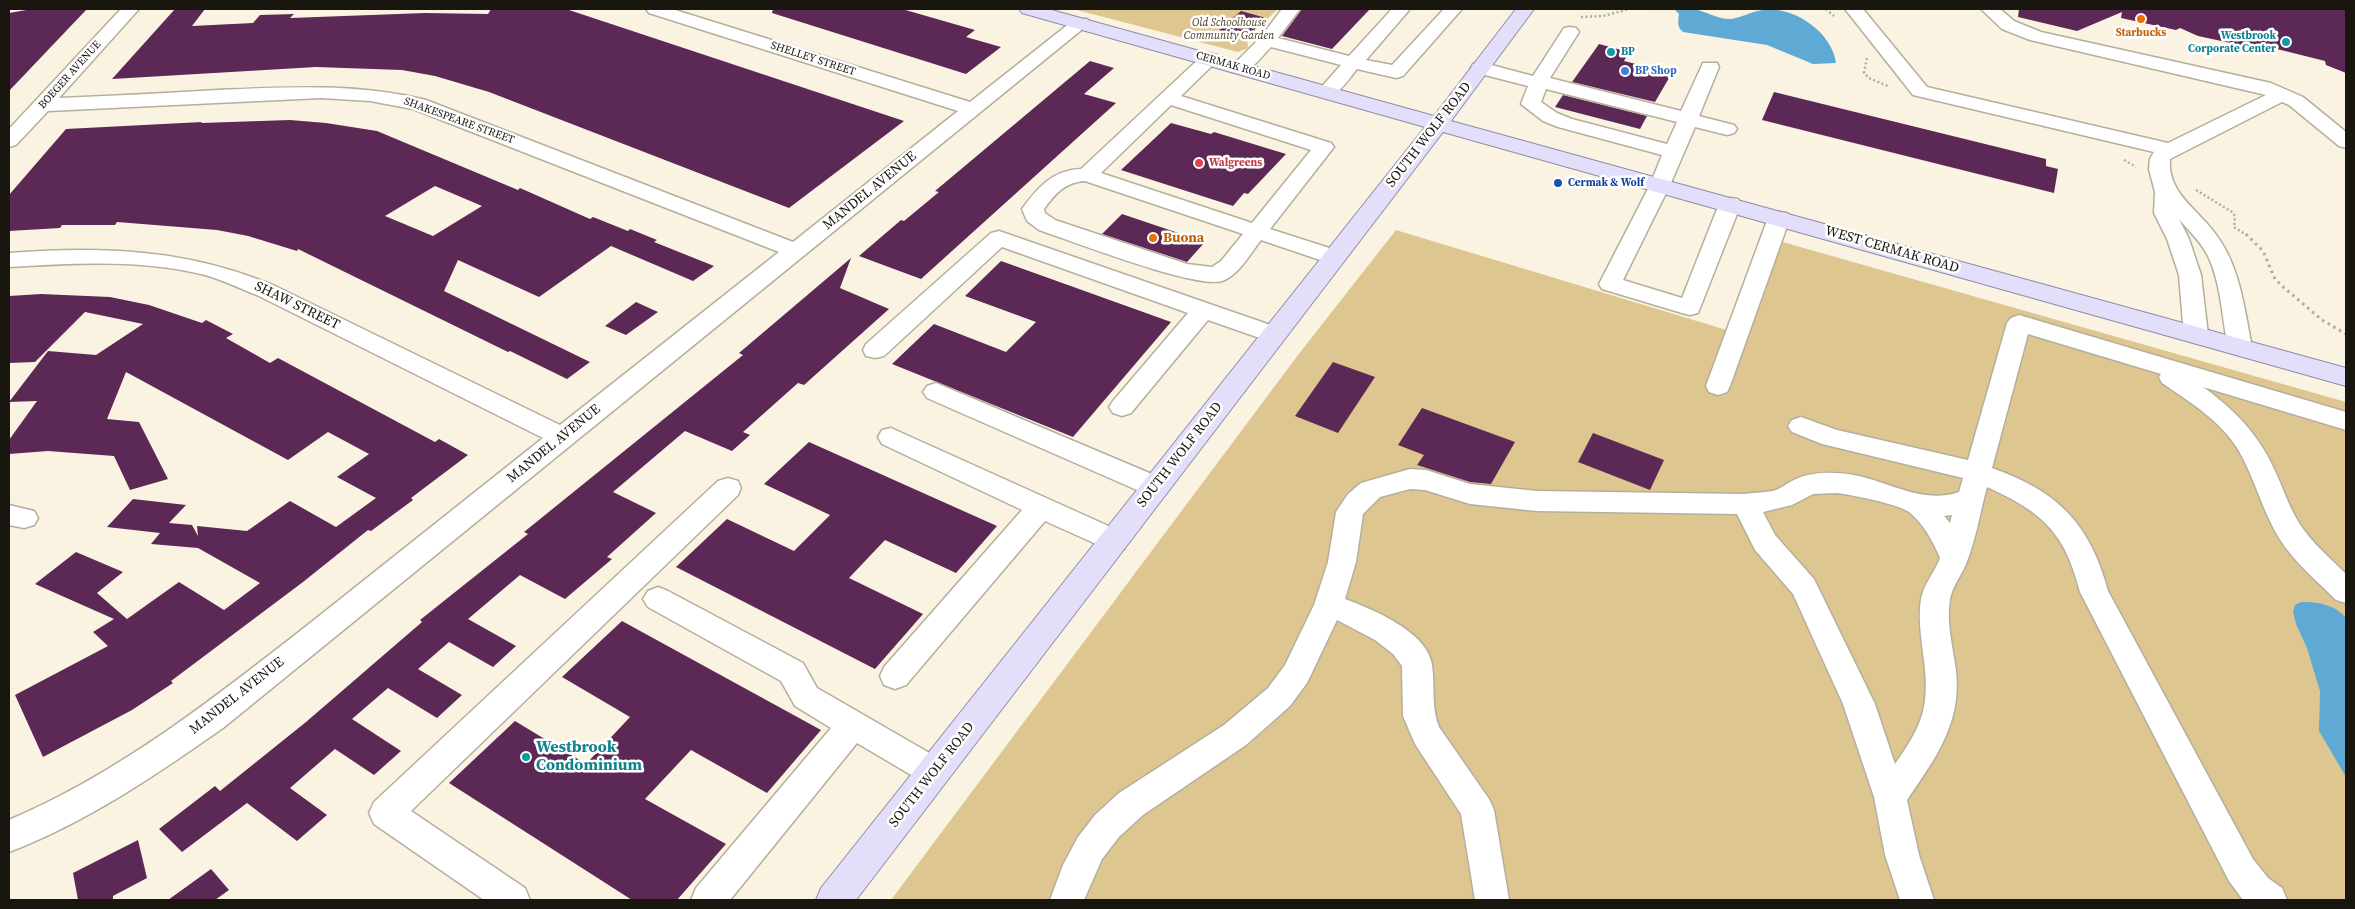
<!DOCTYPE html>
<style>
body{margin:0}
#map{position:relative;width:2355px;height:909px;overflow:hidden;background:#fbf3e1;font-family:"Source Serif 4",serif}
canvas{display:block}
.frame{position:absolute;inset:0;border:10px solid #191610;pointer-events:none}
</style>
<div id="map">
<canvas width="2355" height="909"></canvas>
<div class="frame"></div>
</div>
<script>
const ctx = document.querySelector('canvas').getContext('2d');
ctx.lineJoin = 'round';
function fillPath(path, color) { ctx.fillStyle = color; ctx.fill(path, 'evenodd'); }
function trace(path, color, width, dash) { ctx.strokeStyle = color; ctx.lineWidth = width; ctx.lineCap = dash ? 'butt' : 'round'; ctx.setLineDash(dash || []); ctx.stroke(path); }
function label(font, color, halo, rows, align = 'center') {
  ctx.font = font + ' "Source Serif 4",serif'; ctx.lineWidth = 5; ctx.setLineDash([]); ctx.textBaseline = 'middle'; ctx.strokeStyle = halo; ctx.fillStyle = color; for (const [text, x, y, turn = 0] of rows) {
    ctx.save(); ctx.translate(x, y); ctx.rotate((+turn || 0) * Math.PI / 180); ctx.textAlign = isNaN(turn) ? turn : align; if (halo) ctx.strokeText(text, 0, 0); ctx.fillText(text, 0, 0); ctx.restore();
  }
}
fillPath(new Path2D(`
 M1073,9H1278L1247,38L1248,48L1238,52Z
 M1396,230L1730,331L1765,237L2346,402V900H891L1298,355Z`), '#dec690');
fillPath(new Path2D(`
 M1674,9C1680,9 1687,8 1693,9C1706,11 1716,19 1730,19C1737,19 1753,11 1763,10C1794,6 1832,32 1836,63L1813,64L1767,45L1683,32C1677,27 1678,22 1679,14Z
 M2301,602C2318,602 2334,604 2346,618V777L2319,731L2320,691L2307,648L2296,624L2293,612L2295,605Z`), '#5faad4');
fillPath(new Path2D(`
 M32,9H87L9,91V13Z
 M175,9H205L192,26L253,23L260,15L294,14L290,18L425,13L488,14L491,9H566L904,121L789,208L489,92L435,76L402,70L316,67L112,79Z
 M773,9H902L975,30L966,37L1001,47L966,74L772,13Z
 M1302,9H1370L1332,49L1282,36Z
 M2019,9H2346V73L2326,65L2325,61L2273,48H2254L2198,36L2180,28L2176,30L2121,18L2122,12L2077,31L2018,17Z
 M1241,11L1266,18L1246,38L1219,30Z
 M1599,44L1629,52L1624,61L1672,73L1655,102L1572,82Z
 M1090,61L1114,68L1084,94L1116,103L921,279L859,256L901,220L904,221L939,192L935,191Z
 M1774,92L2046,159V166L2058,169L2054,193L1762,120Z
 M1563,95L1647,116L1640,129L1555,107Z
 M290,120L326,123L377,131L518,190L520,188L590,219L593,217L628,231L630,229L657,240L654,242L714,266L693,281L611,246L539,297L458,260L444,291L590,362L567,379L510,351L508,352L298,249L297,251L248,236L217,230L117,222L115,225H62L60,228L9,231V195L66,129L202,122L201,123ZM435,186L482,206L433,236L385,216Z
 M1171,123L1211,134L1214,132L1286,154L1248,194L1244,193L1233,206L1121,170Z
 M1122,214L1205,242L1187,262L1102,234Z
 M851,258L840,288L889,309L804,385L798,383L743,432L750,435L732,451L685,431L613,492L656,513L607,557L612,559L565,599L520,575L468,619L516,646L493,667L449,642L418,669L462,695L437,718L388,688L352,719L401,751L374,775L335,749L290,788L327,815L297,841L247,803L182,852L159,829L215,786L220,791L306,722L422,622L420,620L528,534L524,532L743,355L739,353Z
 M1001,261L1171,322L1073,437L892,364L934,324L1006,352L1036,322L965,296Z
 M41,294L110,297L149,305L202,323L206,320L233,334L226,338L270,363L278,358L435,442L439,439L468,455L411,498L413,500L371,531L368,530L303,582L171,681L173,683L132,710L43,757L15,695L108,646L93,632L114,619L35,584L76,552L123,572L97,593L127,619L179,582L224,610L260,583L198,548L151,544L160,533L107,527L133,499L186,505L169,523L192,525L198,536L197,526L247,531L290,501L336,527L376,498L337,477L369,454L328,432L288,460L126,372L107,419L139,422L168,479L130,490L114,456L48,451L9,454V440L37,401L9,402L48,351L96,355L143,324L85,312L35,362L9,363V296Z
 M636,302L658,312L626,335L605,326Z
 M1333,362L1375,377L1338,433L1295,416Z
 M1422,408L1515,442L1491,484L1470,482L1417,465L1424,455L1398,445Z
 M1593,433L1664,460L1650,490L1578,462Z
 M809,442L997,526L956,573L885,540L849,578L923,614L875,669L676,567L727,519L794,551L830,515L764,484Z
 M622,621L821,730L767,793L691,750L645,799L726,844L677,900H632L449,783L515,721L586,764L630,717L562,677Z
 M138,840L147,878L113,896V900H78L73,873Z
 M211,869L229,890L215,900H168Z`), '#5c2956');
const minor = new Path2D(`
 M121,9H139L59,98C112,96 165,93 218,90C288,87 357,83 426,100L793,242L958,111L649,13L646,9H672L970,102L1075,19H1087L1090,23L223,728C156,775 87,822 9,852V820C120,773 214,698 309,624C387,562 465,500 543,438L259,296C241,289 223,280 205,275C142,259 74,263 9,267V253C103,246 187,249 275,286L560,425L779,252L413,109L370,101L321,98L48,111L16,145L9,147V129Z
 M1282,9H1300L1278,38L1349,56L1392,9H1410L1366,60L1392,65L1444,9H1462L1403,76L1396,78L1357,69C1347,81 1337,100 1320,96L1317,92L1341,65L1271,47C1260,58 1249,76 1232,72L1230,68L1261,37Z
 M1845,9H1863L1927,87L2168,143L2266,95L2030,40L2002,29L1981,9H2000L2014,21L2041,32L2271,83L2303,97L2346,132V148L2339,146L2289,105L2282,102L2170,159C2167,192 2196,208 2214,232C2240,265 2244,307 2252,347L2249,353L2240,355L2231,353L2228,347C2222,318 2221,283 2208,256C2201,242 2189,231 2179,219L2189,239L2201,275L2208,335L2204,341L2196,343L2188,341L2184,335L2179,275L2167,239L2154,213L2155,192L2149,169L2150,159L2154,152L1913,95Z
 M1570,27L1576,28L1579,32L1550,78L1681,111L1703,63H1717L1719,67L1699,116L1734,125L1737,129L1734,133L1727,135L1695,127L1670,185L1623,280L1682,298L1719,204L1722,199L1730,198L1738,199L1741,204L1698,313L1690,315L1682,313L1602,289L1599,284L1650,185L1662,155L1558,127L1543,121L1521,104L1528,86L1473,72L1471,68L1473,64L1480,62L1533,76L1564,28ZM1546,89L1677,122L1667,144L1572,119L1557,113L1541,102Z
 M1210,53L1217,55L1219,59L1181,96L1331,143L1334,147L1270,229L1342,252L1345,257L1342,262L1334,264L1326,262L1261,240C1250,254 1239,275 1222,281C1195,289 1072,241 1039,230L1027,221L1022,209C1038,187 1053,170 1081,169L1203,55ZM1171,105L1311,150L1252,223L1101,173ZM1085,181L1243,234L1221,261L1212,267L1187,264L1055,220L1045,213L1044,209C1055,194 1065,182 1085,181Z
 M1779,212L1787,213L1790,218L1730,386L1727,392L1718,395L1709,392L1706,386L1768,218L1771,213Z
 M999,231L1282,329L1286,335L1282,341L1274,343L1208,320L1131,413L1122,416L1113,413L1109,407L1113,401L1188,313L1002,247L884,356L875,358L866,356L863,350L866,344L991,233Z
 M2019,315L2346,412V430L2203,387C2235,410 2259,435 2275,471C2283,488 2289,507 2299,523C2312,543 2330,558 2346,574V603L2336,600C2316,580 2294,562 2279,538C2262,510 2255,479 2239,451C2221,421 2190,402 2162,383L2159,377L2161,374L2028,334L1992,468C2058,491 2090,524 2108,591L2253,859L2268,878L2282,888L2287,900H2243L2229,881L2080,592C2065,532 2042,512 1987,487C1980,512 1976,540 1966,564C1961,576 1953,585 1950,599C1946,623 1953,647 1956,671C1962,723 1935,759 1907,800L1919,855L1934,900H1900L1885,855L1874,797L1843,704L1793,594L1755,550L1737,514L1537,511L1470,504L1425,490L1410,489L1380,497L1363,514L1356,562L1345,599C1372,609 1428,632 1432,665C1435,686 1431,707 1439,727L1489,799L1494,810L1509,900H1475L1461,814L1415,744L1403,716L1402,666L1393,654L1375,640L1337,620L1307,683L1290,706L1246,745L1143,815L1119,837L1102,859L1084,900H1050L1063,865L1078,837L1095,815L1119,793L1224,725L1268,688L1285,665L1314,605L1328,562L1336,512L1348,494L1361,483L1410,469L1426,470L1470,484L1537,491L1745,494C1755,492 1766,493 1776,490C1783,487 1789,482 1796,479C1814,471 1835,472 1854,475C1888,481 1923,505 1959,492L1963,478L1822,444L1792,432L1788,426L1792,420L1801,417L1837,430L1968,460L2007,323L2011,318ZM1837,493C1852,495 1898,504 1909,512C1923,523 1933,541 1940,558C1935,572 1924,583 1921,599C1918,617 1921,635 1923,653C1930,704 1925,722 1895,764L1875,704L1814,579L1775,535L1763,512L1792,505L1813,494ZM1952,515L1950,523L1944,516Z
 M936,383L1166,480L1169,487L1166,494L1156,497L1146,494L927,398L923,392L927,386Z
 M891,428L1124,533L1128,541L1124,549L1114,552L1045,521L906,685L895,689L884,685L880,676L884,667L1022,510L882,444L878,437L882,430Z
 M728,478L738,481L741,488L738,495L411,811L525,888L530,900H484L374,824L369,813L374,802L718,481Z
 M9,505L34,511L38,518L34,525L24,528L9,525Z
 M658,587L668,591L803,663L817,688L945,762L950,772L945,782L934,786L923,782L857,743L730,900H691L696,888L831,728L795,706L781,681L648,607L643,599L648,591Z`);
const major = new Path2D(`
 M1019,9H1048L1434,116L1516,9H1534L1451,121L2346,368V386L1443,132L856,900H816L821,888L1425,127L1022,13Z`);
trace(minor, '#b6ae9d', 3);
trace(major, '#908ba7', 2);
trace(new Path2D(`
 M1651,9H1673
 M1826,9L1834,16
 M1581,17L1603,16L1629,9
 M1867,58L1864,73L1869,78L1888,86
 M2124,160L2136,167
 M2196,190L2232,212L2235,216L2234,227L2248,236`), '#b2ac9e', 2.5, [2, 2.5]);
trace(new Path2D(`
 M2246,234L2263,251L2275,279L2282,286L2322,320L2346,334`), '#b2ac9e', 3, [2.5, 4]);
fillPath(minor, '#fff');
fillPath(major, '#e3dffb');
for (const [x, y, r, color] of [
 [2141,19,5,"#e8710a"],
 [2286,42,5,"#0f9aa8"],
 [1611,52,5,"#0f9aa8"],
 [1625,71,5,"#3f7fe0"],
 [1199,163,5,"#e0444e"],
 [1558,183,5,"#1a4fb4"],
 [1153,238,5,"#e8710a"],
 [526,757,5,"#0f9aa8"]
]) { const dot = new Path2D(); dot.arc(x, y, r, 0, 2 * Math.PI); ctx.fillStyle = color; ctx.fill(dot); trace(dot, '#fff', 2); }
label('italic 11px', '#463818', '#fff', [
 ["Old Schoolhouse",1229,23],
 ["Community Garden",1229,36]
]);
label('bold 11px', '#c56008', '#fff', [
 ["Starbucks",2141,33]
]);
label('bold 11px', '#0d838f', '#fff', [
 ["Westbrook",2276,36],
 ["Corporate Center",2276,49],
 ["BP",1621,52,"left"]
], 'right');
label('11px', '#191610', '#fff', [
 ["SHELLEY STREET",813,59,18],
 ["CERMAK ROAD",1233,66,16],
 ["BOEGER AVENUE",70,75,-48],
 ["SHAKESPEARE STREET",459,121,20]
]);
label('bold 11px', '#366cbe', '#fff', [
 ["BP Shop",1635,71]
], 'left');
label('bold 11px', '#be3a42', '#fff', [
 ["Walgreens",1209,163]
], 'left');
label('bold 11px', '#164399', '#fff', [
 ["Cermak & Wolf",1568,183]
], 'left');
label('14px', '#191610', '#fff', [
 ["SOUTH WOLF ROAD",1429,135,-52],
 ["MANDEL AVENUE",870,191,-39],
 ["WEST CERMAK ROAD",1892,250,16],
 ["SHAW STREET",297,306,26],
 ["MANDEL AVENUE",554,444,-39],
 ["SOUTH WOLF ROAD",1180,455,-52],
 ["MANDEL AVENUE",237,696,-38],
 ["SOUTH WOLF ROAD",932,775,-52]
]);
label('bold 14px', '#c56008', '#fff', [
 ["Buona",1163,238]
], 'left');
label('bold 16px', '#0d838f', '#fff', [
 ["Westbrook",536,748],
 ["Condominium",536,766]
], 'left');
</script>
